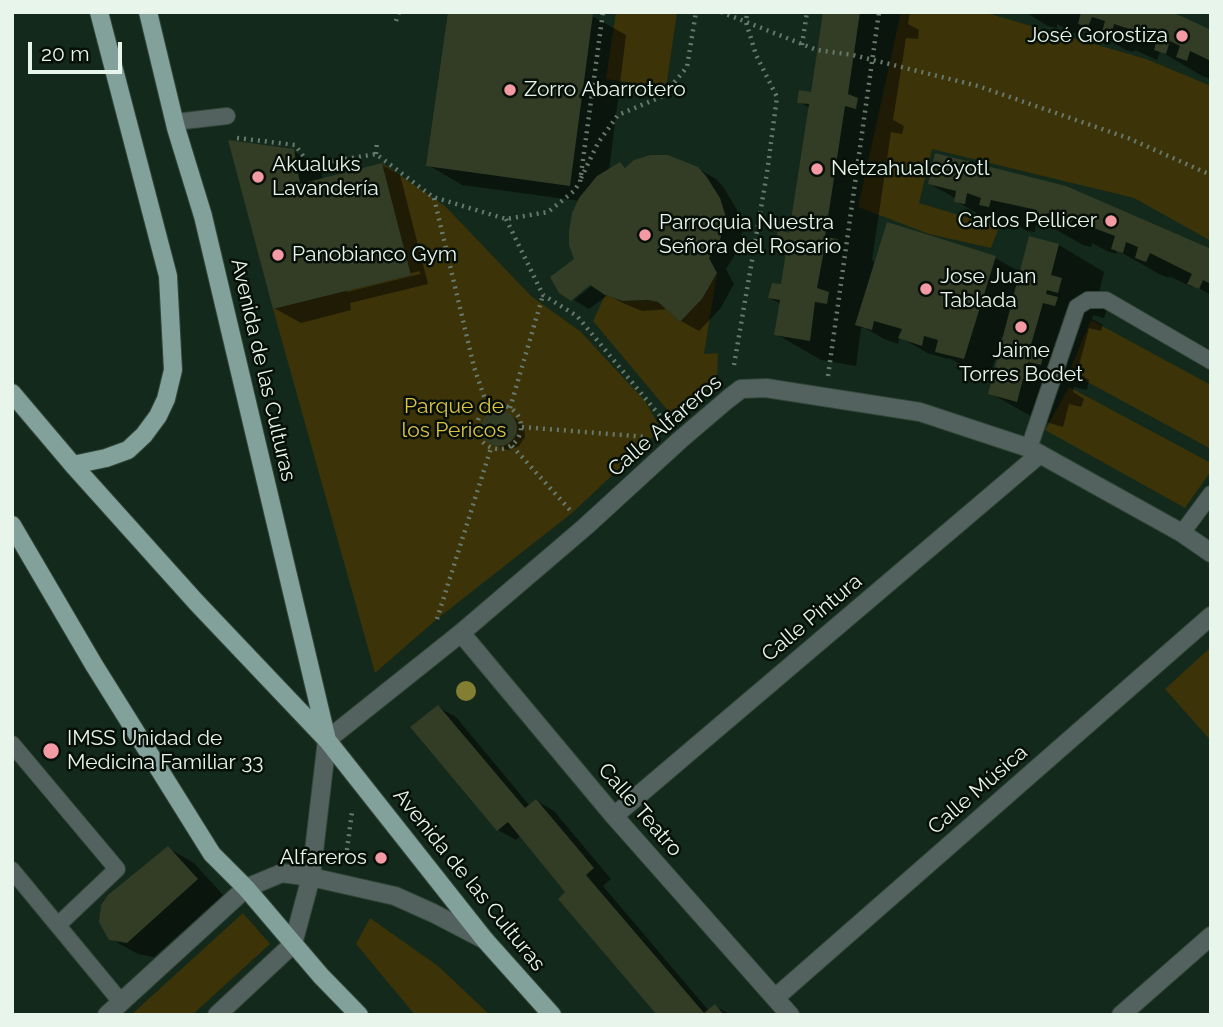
<!DOCTYPE html>
<meta charset="utf-8">
<style>
body{margin:0}
#map{position:relative;width:1223px;height:1027px;overflow:hidden;background:#13291b;font-family:Raleway,sans-serif}
canvas{display:block}
.frame{position:absolute;inset:0;border:14px solid #e7f5ea;pointer-events:none}
.scale{position:absolute;left:28px;top:42px;width:94px;height:32px;box-sizing:border-box;border:4px solid #e7f5ea;border-top:0;padding-left:9px;font-size:21px;line-height:24px;white-space:nowrap;color:#e7f5ea;-webkit-text-stroke:5px #070f09;paint-order:stroke}
</style>
<div id="map">
<canvas width="1223" height="1027"></canvas>
<div class="frame"></div>
<div class="scale">20 m</div>
</div>
<script>
const ctx = document.querySelector('canvas').getContext('2d');
ctx.lineJoin = 'round';
function fillPath(path, color) { ctx.fillStyle = color; ctx.fill(path, 'evenodd'); }
function trace(path, color, width, dash) { ctx.strokeStyle = color; ctx.lineWidth = width; ctx.lineCap = dash ? 'butt' : 'round'; ctx.setLineDash(dash || []); ctx.stroke(path); }
function label(font, color, halo, rows, align = 'center') {
  ctx.font = font + ' Raleway,sans-serif'; ctx.lineWidth = 5; ctx.setLineDash([]); ctx.textBaseline = 'middle'; ctx.strokeStyle = halo; ctx.fillStyle = color; for (const [text, x, y, turn = 0] of rows) {
    ctx.save(); ctx.translate(x, y); ctx.rotate((+turn || 0) * Math.PI / 180); ctx.textAlign = isNaN(turn) ? turn : align; if (halo) ctx.strokeText(text, 0, 0); ctx.fillText(text, 0, 0); ctx.restore();
  }
}
fillPath(new Path2D(`
 M616,12H677L666,88L606,79Z
 M901,12H983L1146,59L1211,86V241L1134,198L932,149L919,203L999,227L991,248L929,234L858,207Z
 M382,163L445,206L531,296L581,332L645,401L661,429L572,513L437,619L375,673L273,309L411,275Z
 M717,273L704,354L718,353L717,381L675,419L593,321L605,295L623,301L648,300L658,302L680,322L702,299Z
 M1091,320L1211,385V449L1069,372Z
 M1069,387L1211,463V471L1185,508L1045,430Z
 M1211,647V741L1165,689Z
 M243,913L270,944L192,1015H131Z
 M370,918L438,966L490,1015H415L356,944Z`), '#3c3308');
fillPath(new Path2D(`
 M825,12H910L908,24L919,30L918,39L906,38L893,120L904,126L902,134L891,132L872,260L876,263L995,258L1022,273L1059,245L1104,272L1097,300L1108,306L1104,318L1093,315L1092,319L1103,325L1101,331L1089,328L1077,373L1089,380L1087,390L1074,387L1073,392L1084,399L1081,407L1069,404L1063,427L1036,419L990,393L1005,337L1002,336L991,373L964,366L949,358L948,359L927,353L900,337L898,344L884,339L865,328H861L856,366L821,360L776,334L781,304L770,298L783,286L789,247L778,241L791,235L810,108L799,102L812,94Z
 M1025,12H1163L1211,31V79L1202,76L1160,51L1157,60L1135,50L1134,52L1126,50L1084,26L1081,35L1072,32L1057,24V28L1048,26Z
 M592,16L626,35L609,171L620,164L627,168H697L716,179L724,188L737,210L743,228L738,250L726,269L734,284L720,309L699,331L681,321L669,309L642,311L625,304L608,295L589,309L574,300L598,281L595,279L573,297V300L561,292L576,260L580,201L462,185L428,165Z
 M293,151L320,166L323,180L382,165L400,175L428,284L350,303L351,310L301,323L274,308ZM420,271V274L347,292V288Z
 M930,184L1211,250V295L1193,285L1192,287L1169,276V278L1159,274L1117,250L1116,254L1107,251L1092,243L1091,247L1083,245L1055,229L1036,225L1035,232L1027,231L1012,222L1011,229L1002,228L956,201L957,199Z
 M495,411L506,413L515,418L524,426L525,437L519,446L509,450L503,449L485,436L483,431L484,421L491,413Z
 M438,707L456,717L530,806L537,801L554,811L611,879L603,886L709,1011L715,1006L731,1015H659L568,892L521,835L516,840L498,830Z
 M168,848L194,863L223,895L154,957L138,954L111,939Z`), '#0007');
fillPath(new Path2D(`
 M448,12H580L593,14L570,186L426,166Z
 M823,12H860L848,94L858,98L856,109L845,106L825,237L838,239L835,250H824L817,288L829,292L827,304L815,302L810,341L774,335L780,300L768,298L772,283L781,284L787,245L776,242L778,229L789,233L809,104L797,103L799,90L811,92Z
 M1081,12H1169L1181,16L1211,30V61L1190,51L1187,61L1176,57L1180,46L1170,41L1166,54L1154,50L1157,38L1114,24L1111,35L1102,32L1105,21L1092,17L1088,27L1078,24Z
 M228,140L294,149L300,184L382,163L411,275L273,309Z
 M935,153L1066,186L1209,248H1211V284L1203,280L1199,289L1187,284L1192,274L1150,253L1146,262L1135,258L1138,247L1126,242L1123,253L1111,249L1115,236L1072,220L1070,229L1059,226L1061,217L1047,213L1046,222L1035,219L1037,210L991,200L989,207L979,205L981,198L967,193L965,204L954,202L956,191L928,184Z
 M650,155H668L698,167L706,176L720,198L726,217L720,240L709,258L717,273L702,299L680,322L658,302L648,300L623,301L605,295L590,285L571,301L559,293L550,277L574,259L569,245V231L572,213L579,198L597,176L620,162L625,168L634,160Z
 M887,222L996,256L964,359L935,352L938,340L924,336L922,346L898,338L902,329L874,321L872,330L855,325Z
 M1029,236L1059,244L1051,275L1062,278L1058,293L1047,290L1046,294L1058,297L1055,306L1043,303L1030,348L1044,352L1041,365L1028,362L1027,367L1039,371L1035,382L1023,379L1017,402L988,394Z
 M481 428a18 18 0 1 1 36 0a18 18 0 1 1-36 0Z
 M438,705L525,808L536,799L594,868L586,875L704,1013L715,1004L724,1015H657L558,899L565,892L508,822L497,831L410,727Z
 M168,846L198,879L127,943L109,940L99,922L101,905L108,895Z`), '#333c25');
const service = new Path2D(`
 M175,122L227,116
 M1029,448L1077,307L1088,300H1106L1211,361
 M1182,533L1211,494
 M12,744L117,869L58,925
 M12,870L121,1002`);
const minor = new Path2D(`
 M461,633L614,816L790,1015
 M327,740L461,633L585,527L680,440L728,399L741,389L766,388L920,412L1029,448L1182,533L1211,553
 M614,816L1040,454
 M775,998L1211,616
 M1121,1015L1211,936`);
const tertiary = new Path2D(`
 M107,1015L246,888L282,873L311,877L395,896L433,913L485,940
 M217,1015L293,944L311,877L327,740`);
const primary = new Path2D(`
 M148,12L176,128L203,216L327,740L485,940L552,1015
 M12,393L73,465L196,602L327,740
 M73,465L106,458L128,450L144,435L158,416L166,399L173,370L168,276L99,12
 M12,525L94,665L212,854L246,888L321,976L359,1015`);
trace(service, '#314638', 18);
trace(minor, '#314638', 20);
trace(tertiary, '#314638', 20);
trace(primary, '#314638', 20);
trace(new Path2D(`
 M721,12L817,50L853,55L978,86L1128,138L1211,175
 M396,21L399,12
 M802,45L807,12
 M237,138L295,145L310,165L376,154L433,197L506,219L548,212L574,191L580,182L603,12
 M376,154L377,142
 M581,178L598,143L618,115L663,96L687,67L696,12
 M434,198L474,367L488,408
 M506,219L543,295L577,316L665,422
 M734,365L767,173L777,97L756,55L746,22L747,12
 M828,376L879,12
 M477 427a22 22 0 1 1 44 0a22 22 0 1 1-44 0Z
 M510,408L543,295
 M522,427L647,437
 M512,446L570,510
 M437,619L491,448
 M346,857L352,812`), '#66796c', 4.5, [2, 5]);
trace(service, '#54625f', 16);
trace(minor, '#54625f', 18);
trace(tertiary, '#54625f', 18);
trace(primary, '#83a19b', 18);
ctx.fillStyle = '#837e32';
for (const [x, y] of [
 [466,691]
]) { ctx.beginPath(); ctx.arc(x, y, 10, 0, 2 * Math.PI); ctx.fill(); }
for (const [x, y, r, color] of [
 [1182,36,7,"#f49aa4"],
 [510,90,7,"#f49aa4"],
 [817,169,7,"#f49aa4"],
 [258,177,7,"#f49aa4"],
 [1111,221,7,"#f49aa4"],
 [645,235,7,"#f49aa4"],
 [278,255,7,"#f49aa4"],
 [926,289,7,"#f49aa4"],
 [1021,327,7,"#f49aa4"],
 [51,751,9,"#f49aa4"],
 [381,858,7,"#f49aa4"]
]) { const dot = new Path2D(); dot.arc(x, y, r, 0, 2 * Math.PI); ctx.fillStyle = color; ctx.fill(dot); trace(dot, '#070f09', 2.5); }
label('21px', '#e7f5ea', '#070f09', [
 ["José Gorostiza",1168,36,"right"],
 ["Zorro Abarrotero",524,90],
 ["Akualuks",272,165],
 ["Lavandería",272,189],
 ["Netzahualcóyotl",831,169],
 ["Carlos Pellicer",1097,221,"right"],
 ["Parroquia Nuestra",659,223],
 ["Señora del Rosario",659,247],
 ["Panobianco Gym",292,255],
 ["Jose Juan",940,277],
 ["Tablada",940,301],
 ["Jaime",1021,351,"center"],
 ["Torres Bodet",1021,375,"center"],
 ["IMSS Unidad de",67,739],
 ["Medicina Familiar 33",67,763],
 ["Alfareros",367,858,"right"]
], 'left');
label('21px', '#e7f5ea', '#070f09', [
 ["Avenida de las Culturas",263,370,77],
 ["Calle Alfareros",665,426,-41],
 ["Calle Pintura",812,618,-40],
 ["Calle Música",978,790,-41],
 ["Calle Teatro",640,810,49],
 ["Avenida de las Culturas",469,880,51]
]);
label('21px', '#dec445', '#070f09', [
 ["Parque de",454,407],
 ["los Pericos",454,431]
]);
</script>
